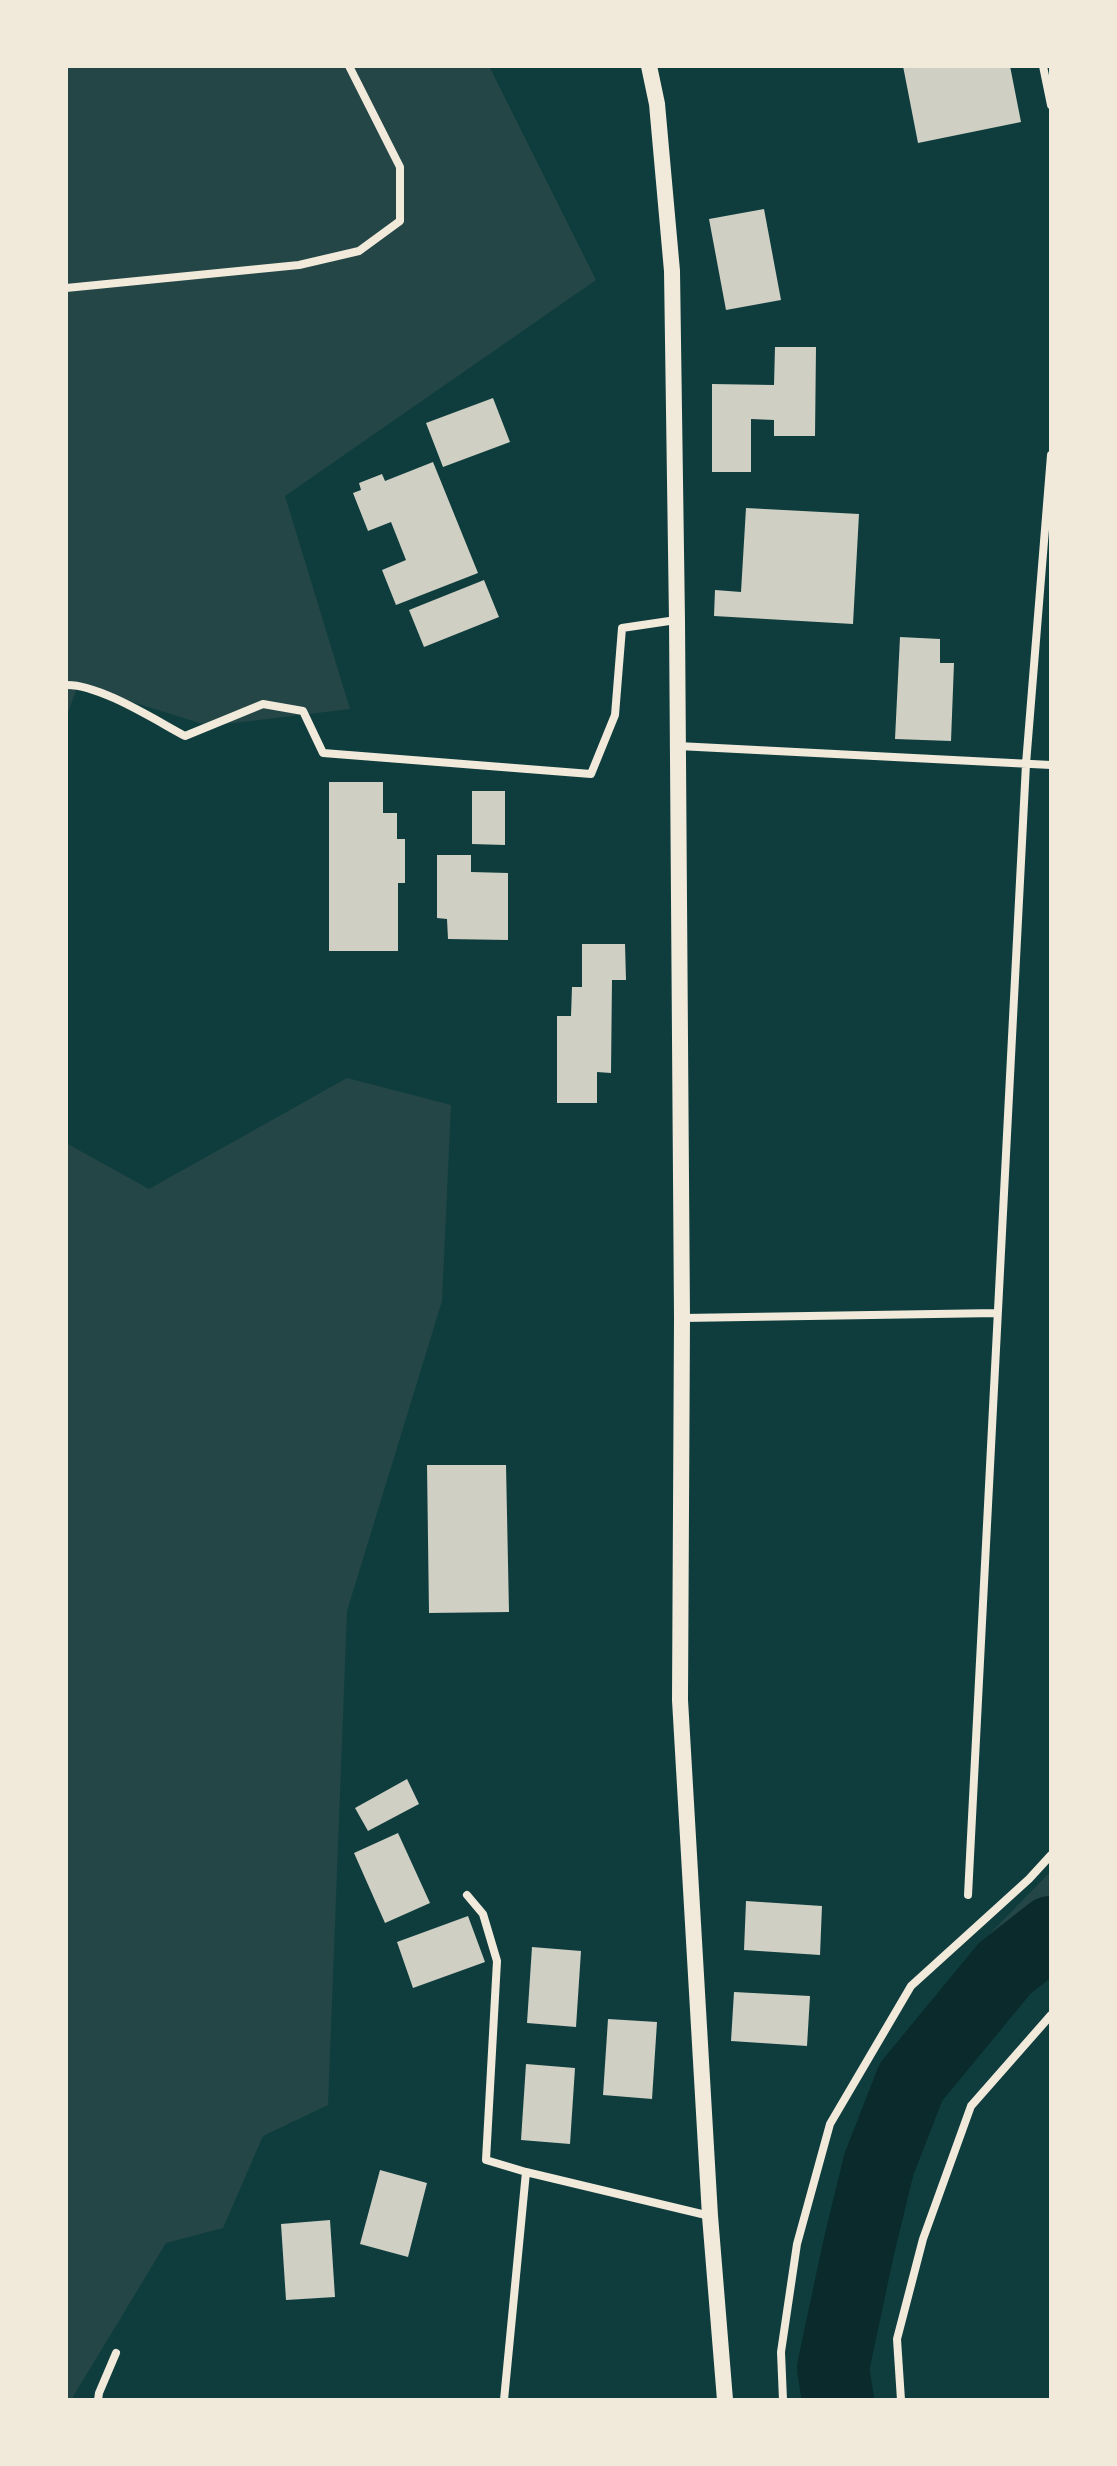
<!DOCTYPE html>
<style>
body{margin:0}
#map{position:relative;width:1117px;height:2466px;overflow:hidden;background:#0f3d3e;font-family:Poppins,sans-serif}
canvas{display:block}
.frame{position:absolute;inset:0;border:68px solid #f1e9da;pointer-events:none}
</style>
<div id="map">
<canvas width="1117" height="2466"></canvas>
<div class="frame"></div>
</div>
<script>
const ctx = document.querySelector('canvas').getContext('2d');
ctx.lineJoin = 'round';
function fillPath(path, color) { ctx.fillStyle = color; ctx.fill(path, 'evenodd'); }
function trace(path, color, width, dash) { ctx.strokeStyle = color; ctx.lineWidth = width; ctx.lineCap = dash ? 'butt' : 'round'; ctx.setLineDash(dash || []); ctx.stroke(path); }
fillPath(new Path2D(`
 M66,66H489L596,280L285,496L350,709L209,726L78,685L66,718Z
 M347,1078L451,1105L442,1301L347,1611L328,2105L263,2136L223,2228L166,2243L71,2400H66V1143L149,1189Z
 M1051,1871V1951L1043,1953L949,2079L870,2286L867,2400H817L815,2391L827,2275L846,2202L908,2051L980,1944Z`), '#244646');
trace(new Path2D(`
 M838,2400L833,2368L859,2246L879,2164L911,2082L1005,1968L1051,1932`), '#0a2a2b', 72);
fillPath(new Path2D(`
 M903,66H1010L1021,122L918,143Z
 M764,209L781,300L726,310L709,219Z
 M775,347H816L815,436H774V420L751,419V472H712V384L774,385Z
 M493,398L510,442L443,467L426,423Z
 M433,462L478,573L396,605L382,570L406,560L391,522L368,531L353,493L361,490L359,483L382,474L385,481Z
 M746,508L859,514L853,624L714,616L715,590L741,592Z
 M484,580L499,617L424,647L409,610Z
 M900,637L940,639V663H954L951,741L895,739Z
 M329,782H383V813H397V839H405V883H398V951H329Z
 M472,791H505V845L472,844Z
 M437,855H471V872L508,873V940L448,939L447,919L437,918Z
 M582,944H625L626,980H612L611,1073L597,1072V1103H557V1016H571L572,987H582Z
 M427,1465H506L509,1612L429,1613Z
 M407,1779L419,1804L368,1831L355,1808Z
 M398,1833L430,1903L385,1923L354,1853Z
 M746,1901L822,1906L820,1955L744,1950Z
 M468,1916L485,1962L413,1988L397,1942Z
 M532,1947L581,1951L576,2027L527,2023Z
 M734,1992L810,1996L807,2046L731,2041Z
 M608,2019L657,2022L652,2099L603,2095Z
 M526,2064L575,2068L570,2144L521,2140Z
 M380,2170L427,2183L408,2257L360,2244Z
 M330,2220L335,2297L286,2300L281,2224Z`), '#cfcfc3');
trace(new Path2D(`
 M1043,66L1051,105
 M66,288L299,265L359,251L400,221V167L349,66
 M66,685C99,684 155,720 185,736L263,704L303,711L323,753L591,774L615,715L622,628L676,620
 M678,746L1051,765
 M683,1318L997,1313
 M467,1895L483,1914L497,1961L486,2160L526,2172
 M968,1895L1026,764L1051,455
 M98,2400L99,2393L116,2353
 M504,2400L526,2172L710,2216
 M783,2400L781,2352L797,2244L830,2124L911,1986L1029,1879L1051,1855
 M901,2400L897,2339L923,2239L971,2106L1051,2015`), '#f1e9da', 8);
trace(new Path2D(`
 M649,66L657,104L672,271L677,620L682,1318L680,1700L710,2216L725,2400`), '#f1e9da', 16);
</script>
